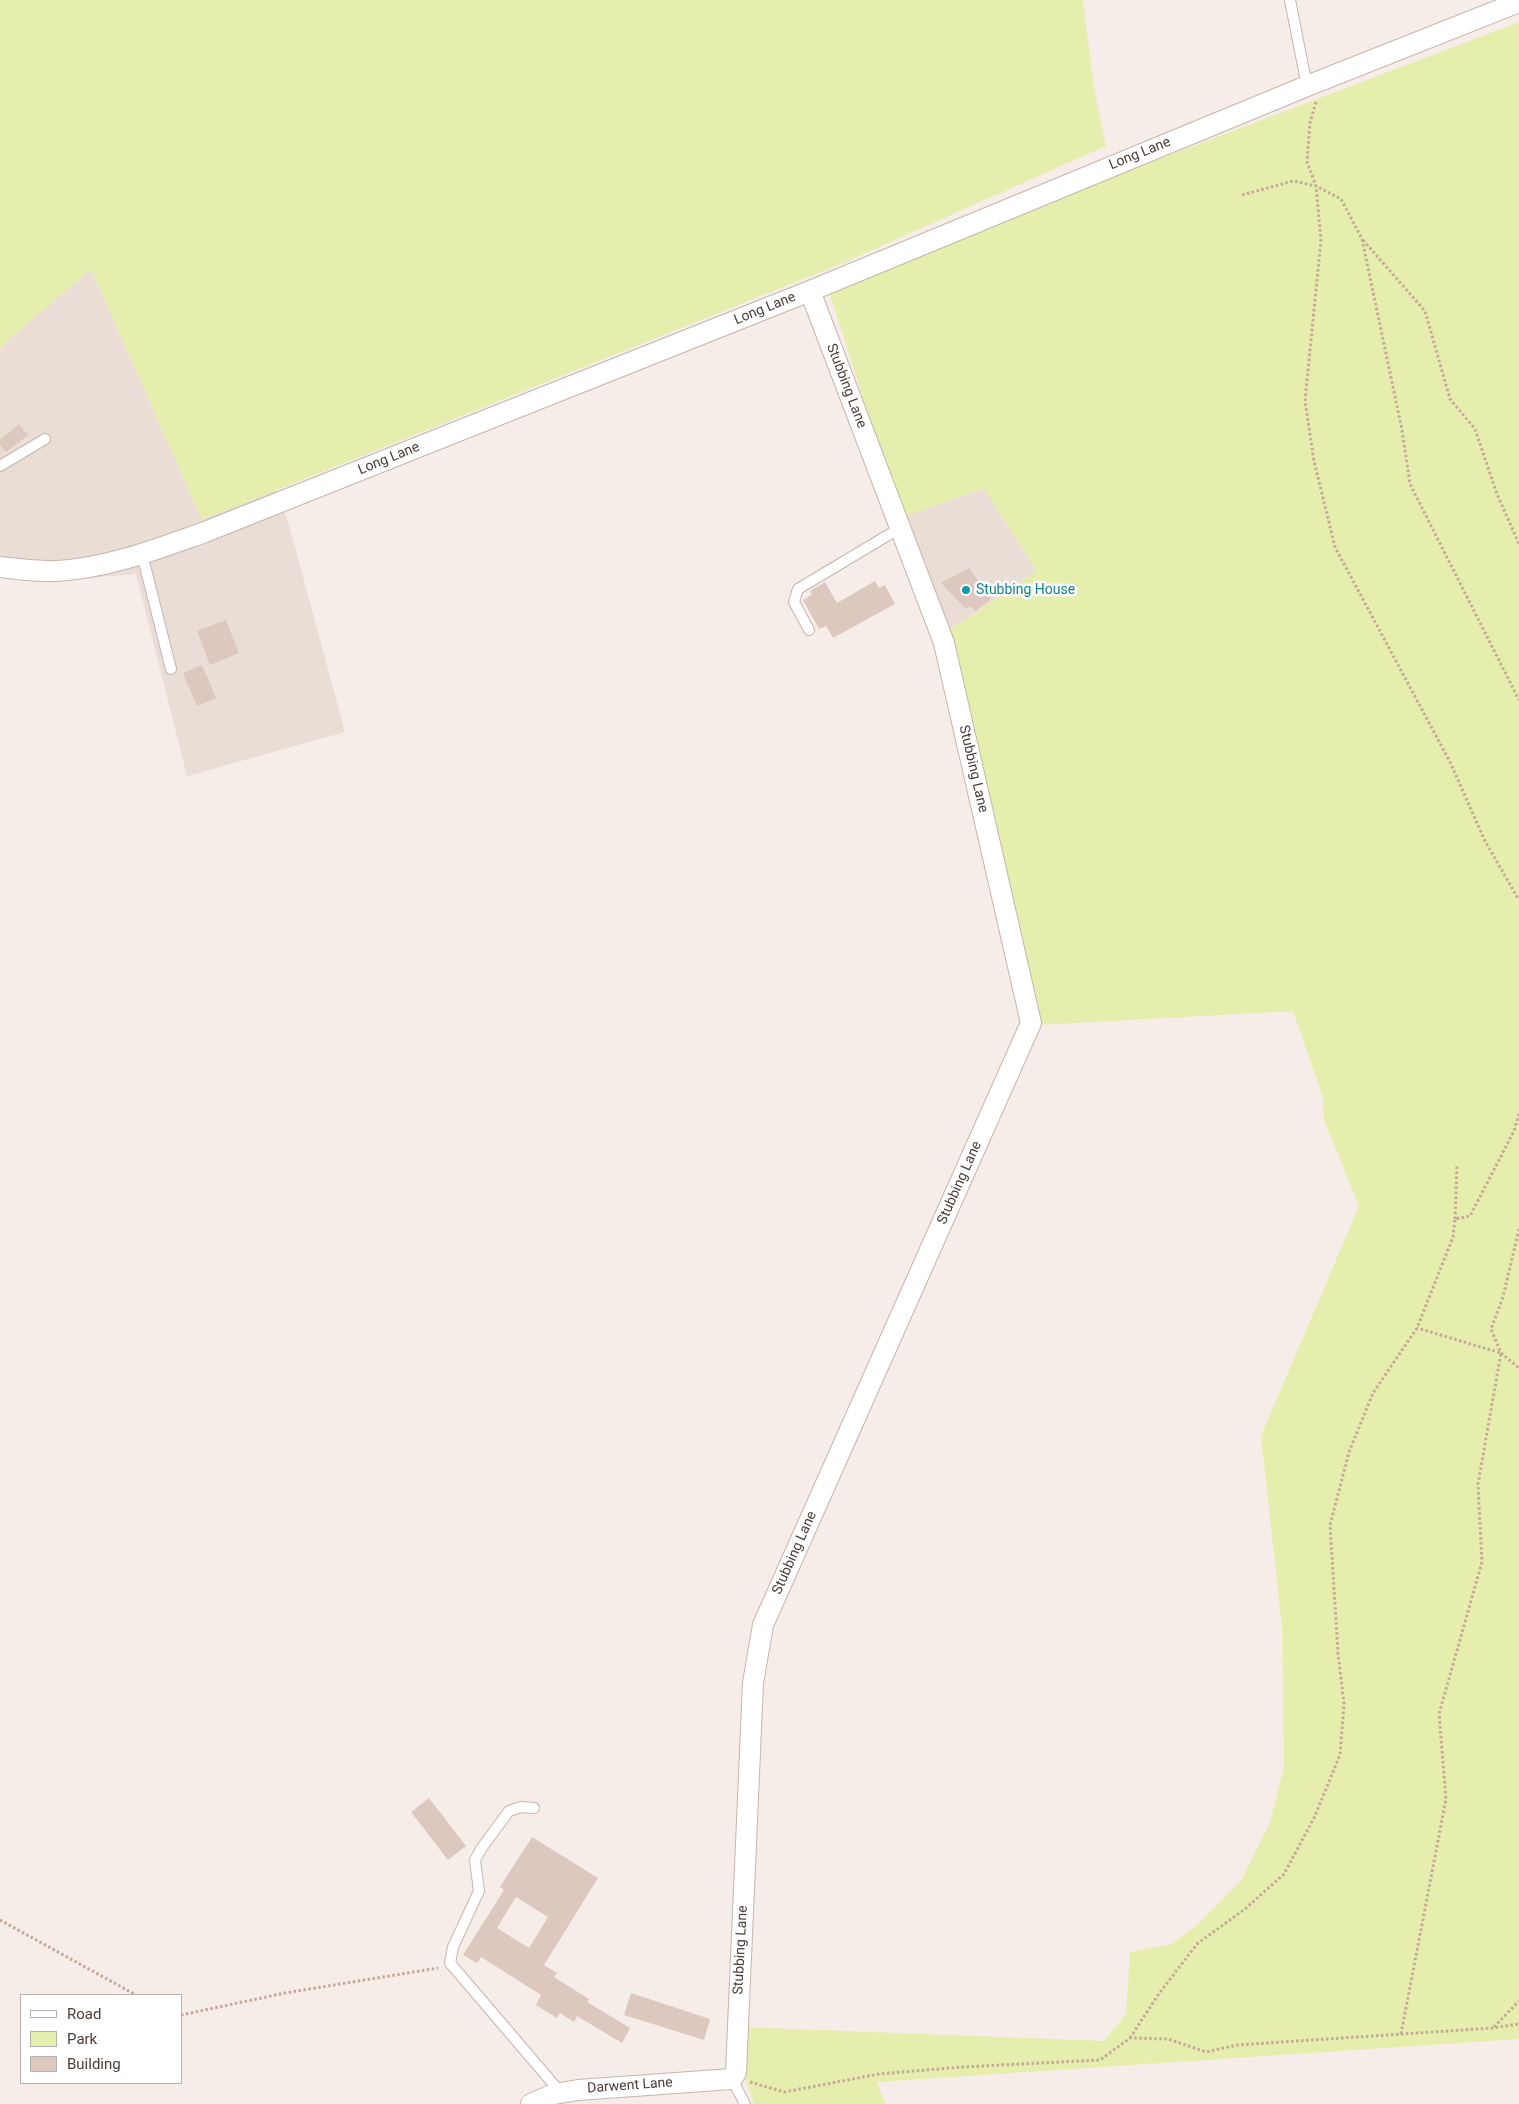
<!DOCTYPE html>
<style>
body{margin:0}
#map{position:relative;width:1519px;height:2104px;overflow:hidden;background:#f6ede8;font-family:Roboto,sans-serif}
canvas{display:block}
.legend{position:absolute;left:20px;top:1994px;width:162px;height:90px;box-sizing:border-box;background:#fff;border:1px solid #b7b1af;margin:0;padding:6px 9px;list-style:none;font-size:15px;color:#4a3c36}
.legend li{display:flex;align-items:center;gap:10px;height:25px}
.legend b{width:25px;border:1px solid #b7b1af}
</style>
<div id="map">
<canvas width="1519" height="2104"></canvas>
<ul class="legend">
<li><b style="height:6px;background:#fff"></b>Road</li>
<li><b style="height:14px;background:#e5eead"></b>Park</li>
<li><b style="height:14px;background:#dcc8bf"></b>Building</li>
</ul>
</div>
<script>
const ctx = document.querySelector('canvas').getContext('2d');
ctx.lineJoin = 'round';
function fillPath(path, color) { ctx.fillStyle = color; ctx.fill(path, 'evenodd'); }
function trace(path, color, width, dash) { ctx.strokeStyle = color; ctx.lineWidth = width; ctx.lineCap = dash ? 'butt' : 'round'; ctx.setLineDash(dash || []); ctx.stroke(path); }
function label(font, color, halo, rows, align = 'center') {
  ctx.font = font + ' Roboto,sans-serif'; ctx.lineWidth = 5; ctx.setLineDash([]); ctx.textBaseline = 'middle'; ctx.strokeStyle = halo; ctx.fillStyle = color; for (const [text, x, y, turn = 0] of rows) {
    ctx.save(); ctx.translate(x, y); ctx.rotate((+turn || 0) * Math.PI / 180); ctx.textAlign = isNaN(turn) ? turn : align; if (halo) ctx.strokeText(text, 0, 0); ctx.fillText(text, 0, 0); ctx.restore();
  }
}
fillPath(new Path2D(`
 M91,269L202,519L275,490L286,514L345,732L187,776L136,574L63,580L0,577V349L8,340Z
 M984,488L1037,571L947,632L901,518Z`), '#eaddd6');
fillPath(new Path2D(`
 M0,0H1083L1094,88L1106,146L843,263L202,520L91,269L8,340L0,349Z
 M1519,22V2039L877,2082L885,2104H754L746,2081L742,2027L1104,2041L1126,2014L1130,1952L1172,1944L1199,1923L1242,1879L1270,1822L1284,1767L1282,1627L1261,1436L1359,1206L1324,1120L1323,1097L1293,1011L1037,1025L947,632L1037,571L984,488L901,518L830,294L1120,174Z`), '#e5eead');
fillPath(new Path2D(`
 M19,424L28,435L6,452L0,445V440Z
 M969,568L991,599L975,611L971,606L966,609L941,583Z
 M875,581L879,588L885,585L895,604L833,638L826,626L819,629L803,600L812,594L810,591L825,582L837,603Z
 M226,620L239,653L210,665L197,631Z
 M202,665L216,698L197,706L183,673Z
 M429,1798L466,1846L448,1860L411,1812Z
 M532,1837L598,1878L544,1965L557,1973L554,1977L589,1999L587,2002L630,2028L622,2043L577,2016L574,2022L560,2013L557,2018L536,2005L541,1995L481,1957L477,1963L463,1955L504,1890L500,1887ZM516,1897L548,1917L529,1948L497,1928Z
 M631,1993L710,2019L704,2040L624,2015Z`), '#dcc8bf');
const lane = new Path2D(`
 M1290,0L1307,86
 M0,466L45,439
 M142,554L171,669
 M809,630L794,602L798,589L900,528
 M534,1808L521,1807L509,1811L481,1849L475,1860L479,1891L453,1947L450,1963L561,2093
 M732,2079L745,2104`);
const street = new Path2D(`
 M0,567C18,569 38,572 57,571C108,568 157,549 205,532L810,291L1307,86L1519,2
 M531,2104L554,2094L578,2090L732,2079L736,2072L753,1683L763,1625L1031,1023L944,643L810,291`);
trace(lane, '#c5b5ad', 12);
trace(street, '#c5b5ad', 22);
trace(new Path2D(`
 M1316,102L1310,123L1307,162L1316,186L1321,240L1305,401L1314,461L1335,547L1450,762L1485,841L1519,900
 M1242,195L1293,181L1316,186L1341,199L1362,239L1402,430L1410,484L1519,700
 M1363,240L1425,311L1450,399L1475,429L1497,494L1519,544
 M1455,1219L1457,1166
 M1519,1229L1503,1297L1491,1329L1501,1353L1519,1368
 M0,1920L136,1995
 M181,2015L285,1993L438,1968
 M1494,2027L1519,2001
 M1401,2034L1446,1799L1439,1714L1482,1562L1478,1484L1501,1353L1417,1328
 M1130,2038L1158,1995L1197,1944L1245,1909L1284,1874L1314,1818L1340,1755L1344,1704L1338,1653L1330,1525L1349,1452L1373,1393L1417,1328L1453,1237L1455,1219L1470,1216L1514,1131L1519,1114
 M750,2082L784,2092L879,2074L962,2067L1100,2060L1130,2038L1168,2039L1206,2052L1237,2045L1493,2028L1519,2024`), '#c6a899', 3, [2.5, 2.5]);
trace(lane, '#fff', 10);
trace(street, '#fff', 20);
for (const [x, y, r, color] of [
 [966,590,5,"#0f9aa8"]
]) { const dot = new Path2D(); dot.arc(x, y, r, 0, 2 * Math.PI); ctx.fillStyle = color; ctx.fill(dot); trace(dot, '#fff', 2); }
label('14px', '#4a3c36', '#fff', [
 ["Long Lane",1140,154,-22],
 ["Long Lane",765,309,-22],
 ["Stubbing Lane",846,386,69],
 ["Long Lane",389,459,-22],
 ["Stubbing Lane",973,769,77],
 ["Stubbing Lane",960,1183,-66],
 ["Stubbing Lane",795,1553,-66],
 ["Stubbing Lane",741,1950,-87],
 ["Darwent Lane",630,2086,-4]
]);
label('14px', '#0d838f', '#fff', [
 ["Stubbing House",976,590]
], 'left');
</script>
